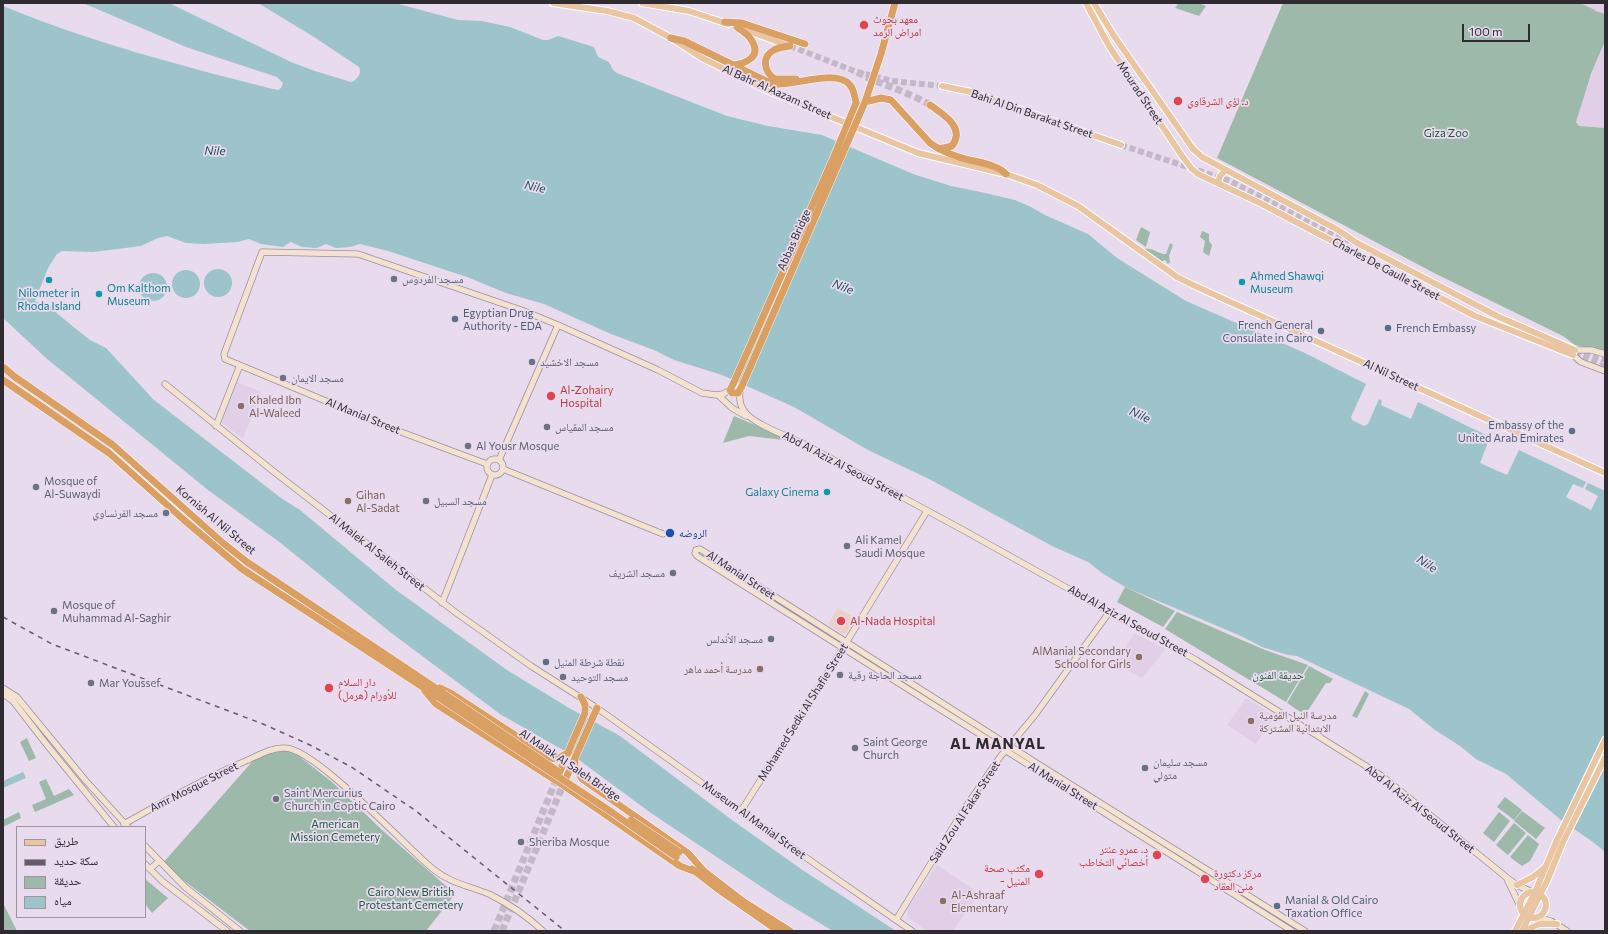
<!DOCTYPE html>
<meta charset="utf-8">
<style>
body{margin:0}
#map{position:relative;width:1608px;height:934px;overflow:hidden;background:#e9dbee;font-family:Commissioner,"Noto Naskh Arabic",sans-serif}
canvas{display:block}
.frame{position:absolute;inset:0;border:4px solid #302a31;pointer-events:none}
.legend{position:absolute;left:16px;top:826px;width:130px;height:92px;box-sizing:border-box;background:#e9dbee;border:1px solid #9f94a2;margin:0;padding:5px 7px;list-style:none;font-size:12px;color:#302a31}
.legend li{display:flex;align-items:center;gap:8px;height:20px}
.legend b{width:20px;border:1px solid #9f94a2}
.scale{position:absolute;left:1462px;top:24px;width:68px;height:18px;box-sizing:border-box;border:2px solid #302a31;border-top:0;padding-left:5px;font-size:12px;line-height:14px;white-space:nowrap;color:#302a31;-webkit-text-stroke:3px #e9dbee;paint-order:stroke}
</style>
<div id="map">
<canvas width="1608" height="934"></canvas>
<div class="frame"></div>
<ul class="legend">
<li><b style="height:5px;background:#e9c5a1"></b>طريق</li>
<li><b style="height:5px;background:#645c67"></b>سكة حديد</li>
<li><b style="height:11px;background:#9cb9aa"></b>حديقة</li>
<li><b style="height:11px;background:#9dc3cb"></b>مياه</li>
</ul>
<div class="scale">100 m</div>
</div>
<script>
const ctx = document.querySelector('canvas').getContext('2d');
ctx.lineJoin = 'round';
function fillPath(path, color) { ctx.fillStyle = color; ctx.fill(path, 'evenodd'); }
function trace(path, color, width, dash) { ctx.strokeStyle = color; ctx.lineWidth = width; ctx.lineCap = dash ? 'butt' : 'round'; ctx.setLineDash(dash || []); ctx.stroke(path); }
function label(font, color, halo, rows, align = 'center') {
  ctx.font = font + ' Commissioner,"Noto Naskh Arabic",sans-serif'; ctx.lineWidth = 3.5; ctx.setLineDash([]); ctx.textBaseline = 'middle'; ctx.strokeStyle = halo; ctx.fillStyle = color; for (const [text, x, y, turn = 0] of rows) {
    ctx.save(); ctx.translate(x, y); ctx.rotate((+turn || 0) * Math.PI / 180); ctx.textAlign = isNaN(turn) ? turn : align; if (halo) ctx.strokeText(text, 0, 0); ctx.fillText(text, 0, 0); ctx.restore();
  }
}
fillPath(new Path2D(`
 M1580,3H1605V14L1594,11L1595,10Z
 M1605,41V128L1579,126L1576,122L1583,97Z
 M235,381L261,392L243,439L221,422Z
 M1134,633L1166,649L1142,678L1115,664Z
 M1246,698L1275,717L1256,744L1227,725Z
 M937,865L979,893L953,931H927L908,918L907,909Z`), '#e1cfe8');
fillPath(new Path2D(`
 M838,608L855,618L846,633L842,634L828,624Z`), '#e8d2c5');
fillPath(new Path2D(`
 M1179,3H1198L1206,6L1199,16L1175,8Z
 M1283,3H1580L1595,10V11L1605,14V41L1591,74L1576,122L1579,126L1605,128V351L1575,345L1563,336L1436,274L1217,158Z
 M1141,227L1150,232L1146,247L1136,240Z
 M1202,231L1209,234V241L1212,245L1209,256L1203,252L1205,241L1200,237Z
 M1170,243L1173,245L1169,256L1170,262L1168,264L1165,260L1161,262L1144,249C1153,247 1158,254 1166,254Z
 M734,416L792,441L749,436L723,443Z
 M1125,587L1175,611L1163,627L1117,602Z
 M1177,612L1265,650L1308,665L1286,702L1165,629Z
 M1309,666L1333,679L1330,683H1326L1305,715L1287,703Z
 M1365,691L1369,694L1357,718L1352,716Z
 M27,738L36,758L29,761L20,742Z
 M290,749L332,782L381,829L455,894L426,931H250L162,864L258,755Z
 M46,779L54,796L69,789L74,795L35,812L32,805L46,799L39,782Z
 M1505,797L1522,810L1514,820L1497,807Z
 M1522,811L1545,828L1536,839L1514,821Z
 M19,812L21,818L3,827V820Z
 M1499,812L1510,821L1494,842L1483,833Z
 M1514,823L1526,833L1508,855L1496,845Z
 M1528,835L1539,844L1530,861L1522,866L1510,857Z
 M145,879L168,898L152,913L145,904Z
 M3,903L17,931H3Z`), '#9cb9aa');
fillPath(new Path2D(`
 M83,3H169L291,62L315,71L351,82L354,81C358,77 362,74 359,67L314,37L258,3H395L458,20L482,21L510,27L543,40H548L558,36L594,47L598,57L609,62L613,70L617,73L727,116L768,126L822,135L913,174L951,186L981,192L1015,200L1031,207L1045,215L1088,234L1117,258L1186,301L1305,353L1366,384L1351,417L1352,420L1364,426L1368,424L1379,399L1382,401L1381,405L1411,419L1418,402L1490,437L1480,463L1507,475L1519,450L1605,491V852L1593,842L1561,820L1506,774L1476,759L1460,746L1435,730L1409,709L1297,656L1288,655L1262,647L1241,636L1125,587L1102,573L1088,562L1052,546L931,480L868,450L794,407L722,375L674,360L654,350L611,334L544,304L506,293L467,277L388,251L360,244L350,247L336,248L326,244L317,248L302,247L291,242L283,247L261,244L249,239L238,242L204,244L186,243L167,236L158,238L141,246L93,252L62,251L57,254L48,268L35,301L44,306L48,303L53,310L76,329L90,340L106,348L154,400L281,498L300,510L396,590L507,670L569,708L620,736L732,820L801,869L896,931H833L778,898L651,813L575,757L500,714L390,632L282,544L208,490L46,358L3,318V6C90,42 182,66 273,89L278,90L281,88L283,83L277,77L186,47Z
 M204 283a14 14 0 1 1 28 0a14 14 0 1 1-28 0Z
 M172 284a14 14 0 1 1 28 0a14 14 0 1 1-28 0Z
 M139 287a14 14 0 1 1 28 0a14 14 0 1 1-28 0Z
 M23,772L26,778L3,788V781Z`), '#9dc3cb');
fillPath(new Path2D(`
 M1586,482L1588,483L1585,489L1598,496L1591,510L1566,497L1573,484L1583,488Z`), '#e9dbee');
trace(new Path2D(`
 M790,46L857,72L892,81L942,86
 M1121,145L1230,181L1336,235L1355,243
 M1576,350L1605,360
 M1574,355L1605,367`), '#c4b8c8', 6, [6, 3]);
trace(new Path2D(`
 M857,72C881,85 907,91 930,105
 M494,931L556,780
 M502,931L563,785`), '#c4b8c8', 7, [7, 3.5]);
const secondary = new Path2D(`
 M1575,350H1591L1605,354
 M1573,355L1581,362L1605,371
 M165,384L273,471L455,612L531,666L597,708L818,866L912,931
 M740,391C739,399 740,406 745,412C753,424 790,437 804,444L965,531L1196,660L1382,776L1506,877L1517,885L1532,892
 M718,395L732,408L746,416
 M216,426L240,365
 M487 467a8 8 0 1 1 16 0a8 8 0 1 1-16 0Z
 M499,460L558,325
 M487,464L393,429L225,359L224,354L262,252L358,254L524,311L558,325L658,370L702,393L716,395L723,394L730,390
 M503,469L663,534
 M442,603L492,475
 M3,688L17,697L86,781L128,827
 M3,694L13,701L47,745L114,827
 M741,811L798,721L927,511
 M124,824C165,801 205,778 248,760C259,755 273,747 285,748C315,748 406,847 433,869C451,884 471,886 491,895C509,904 528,917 543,931
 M145,846L185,887L240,931
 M145,864L162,881L227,931
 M150,869L159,861
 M1507,879L1520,906
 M1537,917L1551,921L1567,931
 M896,920L963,811L1000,757L1035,715L1110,611
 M1292,931L697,556L695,553L696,550L700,549L1038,764L1305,931`);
const primary = new Path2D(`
 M553,3L607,11L634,18L671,38L702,58L764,89L918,153L1006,174L1037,185L1078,206L1177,277L1193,285L1605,473
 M642,3L689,11L728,24
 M1086,3L1109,46L1182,156L1192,169L1198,174L1260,203L1475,316L1573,355
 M1094,3L1114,36L1193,149L1202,157L1338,230L1357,243L1499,317L1575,350
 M741,28L789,46
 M942,86L971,92L1121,145
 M1218,183L1220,176L1225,171
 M1517,885L1533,877L1544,868
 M1520 905a13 13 0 1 1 26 0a13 13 0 1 1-26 0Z
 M1515,931L1535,892L1557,840L1605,740
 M1522,931L1547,881L1563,842L1605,758
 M1525,931L1539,924H1557`);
const highway = new Path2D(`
 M725,22L742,23L805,44
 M671,38L684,41L772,84C791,87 837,68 850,85C854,90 855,97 856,103
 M790,46C785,47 779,47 774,50C761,57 764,72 775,79H796
 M732,65C745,64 762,57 752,41C749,35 742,31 737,27
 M865,102L881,98L891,100L930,143C938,149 949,154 959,157C973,162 996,163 1006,174
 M865,102L881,54L895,3
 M930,105C943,114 966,128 952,146L939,149
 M3,367L15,377L113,445L223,543L247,562L443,693
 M3,380L109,453L184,520L242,569L438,697
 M734,382L730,390L732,393H738L742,386
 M440,688L452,694L550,758L557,759L569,752
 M425,691L436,704L563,785L680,866L696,872
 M575,757V767L582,779L688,853L703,870
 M557,778L585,713V705L581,697
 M563,785L597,708
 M700,868L744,902L790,931
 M692,869L719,890L778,931`);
trace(secondary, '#9b8fa0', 7);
trace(primary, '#fff', 8);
trace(highway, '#fff', 8);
trace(secondary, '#f4e2d0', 5.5);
trace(primary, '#e9c5a1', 6);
trace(highway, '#da9f62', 7);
trace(new Path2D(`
 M3,617L52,644L263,724L310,745L353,768L416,811L565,931`), '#645c67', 1.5, [5, 5]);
const highwayBridge = new Path2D(`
 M734,382L832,161L856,103
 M742,386L865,102
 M443,693L559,772
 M438,697L613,813L676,857
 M631,820L679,852`);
trace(highwayBridge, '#fff', 8, []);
trace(highwayBridge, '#da9f62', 7);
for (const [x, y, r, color] of [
 [864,25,5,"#e0444e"],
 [1178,101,5,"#e0444e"],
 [394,279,4,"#6b7280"],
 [49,280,4,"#0f9aa8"],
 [1242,282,4,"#0f9aa8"],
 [99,294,4,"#0f9aa8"],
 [455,319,4,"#5c6f8a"],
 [1388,328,4,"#5c6f8a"],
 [1321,331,4,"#5c6f8a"],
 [532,362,4,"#6b7280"],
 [283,378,4,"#6b7280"],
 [551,396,5,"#e0444e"],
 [241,406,4,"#8d6e63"],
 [547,427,4,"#6b7280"],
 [1572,431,4,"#5c6f8a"],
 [468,446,4,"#6b7280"],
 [36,487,4,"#6b7280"],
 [827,492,4,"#0f9aa8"],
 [348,501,4,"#8d6e63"],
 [426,501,4,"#6b7280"],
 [166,513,4,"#6b7280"],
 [670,533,5,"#1a4fb4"],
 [847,546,4,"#6b7280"],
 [673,573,4,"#6b7280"],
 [54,611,4,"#6b7280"],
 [841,621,5,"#e0444e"],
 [771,639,4,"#6b7280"],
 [1139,657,4,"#8d6e63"],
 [546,662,4,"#5c6f8a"],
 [760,669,4,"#8d6e63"],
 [840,675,4,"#6b7280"],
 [563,677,4,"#6b7280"],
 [91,683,4,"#6b7280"],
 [329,688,5,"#e0444e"],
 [1251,721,4,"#8d6e63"],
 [855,748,4,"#6b7280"],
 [1145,768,4,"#6b7280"],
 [276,799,4,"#6b7280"],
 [521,842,4,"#6b7280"],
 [1157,855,5,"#e0444e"],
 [1039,874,5,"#e0444e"],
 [1205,879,5,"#e0444e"],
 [943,901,4,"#8d6e63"],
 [1277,906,4,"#5c6f8a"]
]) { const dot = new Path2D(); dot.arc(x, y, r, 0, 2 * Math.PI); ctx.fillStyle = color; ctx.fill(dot); trace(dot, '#e9dbee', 1.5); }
label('11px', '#be3a42', '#e9dbee', [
 ["معهد بحوث",873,19],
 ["امراض الرمد",873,32],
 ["د. لؤي الشرقاوي",1187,101],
 ["Al-Zohairy",560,390],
 ["Hospital",560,403],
 ["Al-Nada Hospital",850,621],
 ["دار السلام",338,682],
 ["للأورام (هرمل)",338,695],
 ["د. عمرو عنتر",1148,849,"right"],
 ["أخصائي التخاطب",1148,862,"right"],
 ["مكتب صحة",1030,868,"right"],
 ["- المنيل",1030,881,"right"],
 ["مركز دكتورة",1214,873],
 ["منى العقاد",1214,886]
], 'left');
label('11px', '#302a31', '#e9dbee', [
 ["Al Bahr Al Aazam Street",777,92,24],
 ["Mourad Street",1140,93,56],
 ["Bahi Al Din Barakat Street",1032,114,19],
 ["Abbas Bridge",794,240,-66],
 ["Charles De Gaulle Street",1386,269,28],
 ["Al Nil Street",1391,375,25],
 ["Al Manial Street",363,416,22],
 ["Abd Al Aziz Al Seoud Street",843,466,28],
 ["Kornish Al Nil Street",216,520,40],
 ["Al Malek Al Saleh Street",377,552,38],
 ["Al Manial Street",741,575,33],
 ["Abd Al Aziz Al Seoud Street",1128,621,29],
 ["Mohamed Sedki Al Shafie Street",803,712,-58],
 ["Al Malak Al Saleh Bridge",570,765,34],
 ["Al Manial Street",1063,786,32],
 ["Amr Mosque Street",194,787,-27],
 ["Abd Al Aziz Al Seoud Street",1420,809,38],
 ["Said Zou Al Fakar Street",965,812,-57],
 ["Museum Al Manial Street",754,820,36]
]);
label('11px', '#1e5840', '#e9dbee', [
 ["Giza Zoo",1446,133],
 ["حديقة الفنون",1278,675],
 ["American",335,824],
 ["Mission Cemetery",335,837],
 ["Cairo New British",411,892],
 ["Protestant Cemetery",411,905]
]);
label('11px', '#0d838f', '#e9dbee', [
 ["Ahmed Shawqi",1250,276],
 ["Museum",1250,289],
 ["Om Kalthom",107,288],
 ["Museum",107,301],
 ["Nilometer in",49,293,"center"],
 ["Rhoda Island",49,306,"center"],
 ["Galaxy Cinema",819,492,"right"]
], 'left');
label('11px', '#5b616d', '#e9dbee', [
 ["مسجد الفردوس",402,279],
 ["مسجد الاخشيد",540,362],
 ["مسجد الايمان",291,378],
 ["مسجد المقياس",555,427],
 ["Al Yousr Mosque",476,446],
 ["Mosque of",44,481],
 ["Al-Suwaydi",44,494],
 ["مسجد السبيل",434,501],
 ["مسجد الفرنساوي",158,513,"right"],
 ["Ali Kamel",855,540],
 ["Saudi Mosque",855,553],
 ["مسجد الشريف",665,573,"right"],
 ["Mosque of",62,605],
 ["Muhammad Al-Saghir",62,618],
 ["مسجد الأندلس",763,639,"right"],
 ["مسجد الحاجة رقية",848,675],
 ["مسجد التوحيد",571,677],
 ["Mar Youssef",99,683],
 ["Saint George",863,742],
 ["Church",863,755],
 ["مسجد سليمان",1153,762],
 ["متولي",1153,775],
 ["Saint Mercurius",284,793],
 ["Church in Coptic Cairo",284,806],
 ["Sheriba Mosque",529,842]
], 'left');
label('11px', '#4e5e75', '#e9dbee', [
 ["Egyptian Drug",463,313],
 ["Authority - EDA",463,326],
 ["French General",1313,325,"right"],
 ["Consulate in Cairo",1313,338,"right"],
 ["French Embassy",1396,328],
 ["Embassy of the",1564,425,"right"],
 ["United Arab Emirates",1564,438,"right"],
 ["نقطة شرطة المنيل",554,662],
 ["Manial & Old Cairo",1285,900],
 ["Taxation Office",1285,913]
], 'left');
label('11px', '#785e54', '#e9dbee', [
 ["Khaled Ibn",249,400],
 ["Al-Waleed",249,413],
 ["Gihan",356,495],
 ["Al-Sadat",356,508],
 ["AlManial Secondary",1131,651,"right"],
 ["School for Girls",1131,664,"right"],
 ["مدرسة أحمد ماهر",752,669,"right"],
 ["مدرسة النيل القومية",1259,715],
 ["الابتدائية المشتركة",1259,728],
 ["Al-Ashraaf",951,895],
 ["Elementary",951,908]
], 'left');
label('11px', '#164399', '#e9dbee', [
 ["الروضه",679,533]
], 'left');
label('italic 12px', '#1c525b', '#e9dbee', [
 ["Nile",215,151,1],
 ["Nile",535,187,12],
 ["Nile",843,287,21],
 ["Nile",1140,415,25],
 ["Nile",1427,564,33]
]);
ctx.letterSpacing = '1px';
label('bold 15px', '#302a31', '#e9dbee', [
 ["AL MANYAL",998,744]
]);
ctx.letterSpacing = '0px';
</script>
